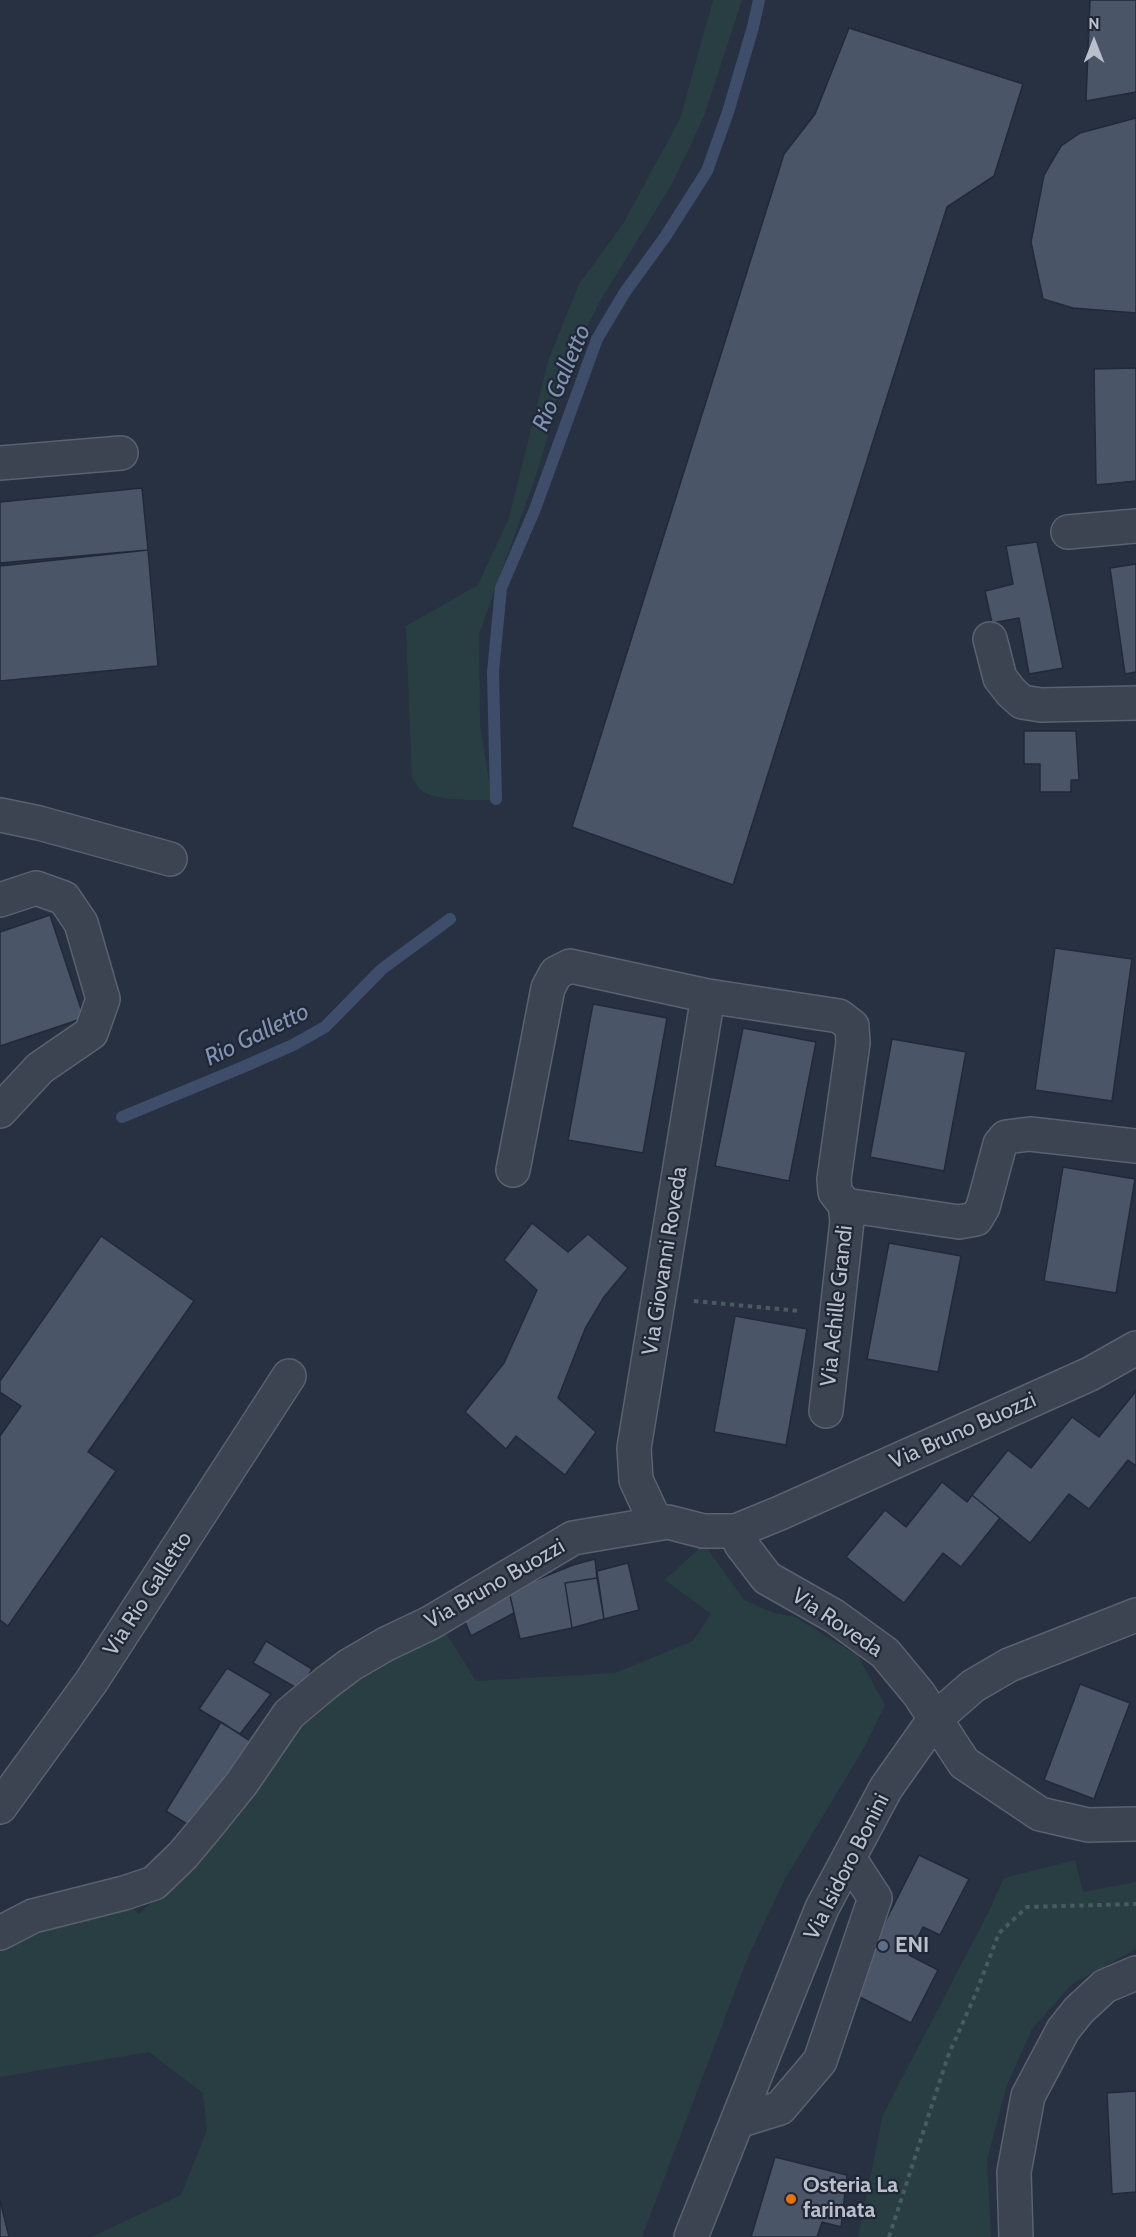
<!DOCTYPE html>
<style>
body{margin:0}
#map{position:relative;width:1136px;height:2237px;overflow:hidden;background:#273142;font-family:Cabin,sans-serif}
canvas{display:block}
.north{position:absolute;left:1064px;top:12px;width:60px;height:60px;-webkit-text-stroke:4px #202837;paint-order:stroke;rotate:0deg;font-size:16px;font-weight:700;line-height:24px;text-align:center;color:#b9bfcb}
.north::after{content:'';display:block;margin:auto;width:21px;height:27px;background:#b9bfcb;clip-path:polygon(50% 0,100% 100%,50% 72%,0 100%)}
</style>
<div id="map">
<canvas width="1136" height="2237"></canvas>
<div class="north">N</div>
</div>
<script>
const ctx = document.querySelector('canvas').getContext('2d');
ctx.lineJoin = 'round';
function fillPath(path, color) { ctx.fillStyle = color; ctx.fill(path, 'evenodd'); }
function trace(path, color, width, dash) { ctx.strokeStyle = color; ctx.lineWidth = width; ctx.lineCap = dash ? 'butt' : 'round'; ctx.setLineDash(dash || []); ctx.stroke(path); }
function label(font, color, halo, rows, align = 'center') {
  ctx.font = font + ' Cabin,sans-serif'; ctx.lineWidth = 4.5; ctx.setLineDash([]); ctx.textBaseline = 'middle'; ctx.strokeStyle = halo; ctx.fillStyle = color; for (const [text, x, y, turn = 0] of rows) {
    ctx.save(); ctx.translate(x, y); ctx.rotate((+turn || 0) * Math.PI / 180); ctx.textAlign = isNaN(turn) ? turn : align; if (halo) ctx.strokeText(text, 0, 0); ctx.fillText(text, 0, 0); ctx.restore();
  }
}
fillPath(new Path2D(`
 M713,0H742L704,116L673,182L599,303L561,380L547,440L534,481L479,634L480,724L492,800C474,800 434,801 421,790C417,787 415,781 412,778L406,626L478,585L509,518L548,361L579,284L623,224L680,119Z
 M704,1544L744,1600L774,1613L795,1617L858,1656L885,1705L864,1748L785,1879L748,1957L642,2237H91L181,2195L207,2130L203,2093L149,2052L0,2077V1944L127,1902L139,1914L190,1868L305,1714L396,1659L446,1633L476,1681L615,1673L693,1641L711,1614L665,1580Z
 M1075,1860L1083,1892L1136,1882V1949L1072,1984L1032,2029L1007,2085L987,2160L991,2237H858L883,2115L987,1915L1004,1878Z`), '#293e43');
trace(new Path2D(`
 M496,799L493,672L501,588L535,509L597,339L625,292L665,237L707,171L728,112L753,27L759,0
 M122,1117L243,1067L293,1045L325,1027L382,969L450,919`), '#3e4d6a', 12);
const building = new Path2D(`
 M1090,0H1136V92L1086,101Z
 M849,28L1023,84L994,176L947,207L733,885L572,827L784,154L815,114Z
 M1136,118V313L1073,308L1043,299L1031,242L1044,175L1061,146L1080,133Z
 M1136,368V481L1096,485L1094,369Z
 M142,488L148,550L0,563V502Z
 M1037,542L1063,668L1029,674L1019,618L992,623L985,591L1013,584L1006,546Z
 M148,550L158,666L0,681V566Z
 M1136,564V672L1125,674L1110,568Z
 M1024,731H1076L1079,780H1071V792H1040V764H1024Z
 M50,915L84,1018L0,1046V932Z
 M1055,948L1132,959L1112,1101L1035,1090Z
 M593,1004L667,1018L643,1153L568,1140Z
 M743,1028L816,1042L789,1181L715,1166Z
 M892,1039L966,1052L944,1171L870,1157Z
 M1063,1167L1135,1179L1116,1293L1044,1281Z
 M532,1223L568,1252L588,1234L628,1268L604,1297L585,1329L558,1398L596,1432L565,1475L516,1436L506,1449L465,1412L504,1363L537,1290L504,1260Z
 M101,1236L194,1301L88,1452L116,1471L8,1626L0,1620V1436L21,1406L0,1392V1381Z
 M889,1243L961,1256L938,1372L867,1359Z
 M735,1316L807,1329L786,1445L714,1432Z
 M1136,1391V1466L1128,1460L1089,1509L1069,1494L1030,1543L972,1495L1008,1450L1031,1468L1072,1417L1099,1437Z
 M942,1482L967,1502L972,1495L1000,1518L961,1567L943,1553L904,1603L846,1557L885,1510L906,1527Z
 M595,1559L597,1578L565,1583L572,1628L520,1639L509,1591L573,1565Z
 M628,1563L639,1610L604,1619L597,1571Z
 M597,1578L604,1619L572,1628L565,1583Z
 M509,1591L514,1613L471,1636L463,1617Z
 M266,1641L312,1669L300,1690L253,1663Z
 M227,1668L271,1694L240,1734L199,1709Z
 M1080,1684L1130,1703L1094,1799L1044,1780Z
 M221,1722L255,1744L195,1829L166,1811Z
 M919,1855L969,1879L940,1935L923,1927L909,1955L938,1970L911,2023L834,1984L877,1938Z
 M1136,2091V2192L1112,2194L1107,2093Z
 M775,2157L847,2175L841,2227L822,2222L817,2237H751Z
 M0,2200L9,2237H0Z`);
fillPath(building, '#4b5568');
trace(building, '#222a39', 1.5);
const minor = new Path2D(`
 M0,463L121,453
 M1068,532L1136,526
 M990,639L1000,678L1011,692L1022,702L1041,705L1136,703
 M0,815L39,823L170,859
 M0,900L36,888L64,898L81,923L103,999L91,1033L40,1068L0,1111
 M513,1170L548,988L556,973L570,966L708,996L839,1016L852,1026L853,1043L834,1179L835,1192L845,1205L847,1221L826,1411
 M845,1205L959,1222L976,1219L983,1207L1000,1144L1006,1137L1030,1134L1136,1146
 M656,1523L636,1480L634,1448L708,996
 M736,1531L741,1544L767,1578L834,1616L885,1653L919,1694L964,1763L1040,1814L1088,1825L1136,1824
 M0,1807L91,1682L289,1376
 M0,1933L33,1916L124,1893L154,1883L183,1855L208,1825L241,1784L289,1714L326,1683L350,1665L386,1644L430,1623L573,1538L668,1522L703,1531H736L780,1513L1090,1374L1136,1348
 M738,2121L780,2108L820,2061L875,1898L849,1858
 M691,2237L822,1908L886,1788L934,1720L973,1686L1009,1665L1136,1615
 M1016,2237L1014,2172L1028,2096L1063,2030L1079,2010L1105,1986L1136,1973`);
trace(minor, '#5a616f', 36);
trace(new Path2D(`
 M694,1301L800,1311
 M889,2237L948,2056L976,1993L999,1933L1027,1907L1136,1904`), '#485b5f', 4, [4.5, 4.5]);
trace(minor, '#3c4351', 33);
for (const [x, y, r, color] of [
 [883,1946,6,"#5c6f8a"],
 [791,2199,6,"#e8710a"]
]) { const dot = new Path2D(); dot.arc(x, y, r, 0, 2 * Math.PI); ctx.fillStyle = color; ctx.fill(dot); trace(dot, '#202837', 2); }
label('22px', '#b9bfcb', '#202837', [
 ["Via Giovanni Roveda",665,1261,-81],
 ["Via Achille Grandi",837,1306,-84],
 ["Via Bruno Buozzi",963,1431,-24],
 ["Via Bruno Buozzi",495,1584,-30],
 ["Via Rio Galletto",148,1594,-57],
 ["Via Roveda",837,1623,34],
 ["Via Isidoro Bonini",847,1867,-63]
]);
label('bold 22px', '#b9bfcb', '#202837', [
 ["ENI",895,1946],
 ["Osteria La",803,2186],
 ["farinata",803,2211]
], 'left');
label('italic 24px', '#8192b2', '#202837', [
 ["Rio Galletto",562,378,-67],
 ["Rio Galletto",257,1035,-26]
]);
</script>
